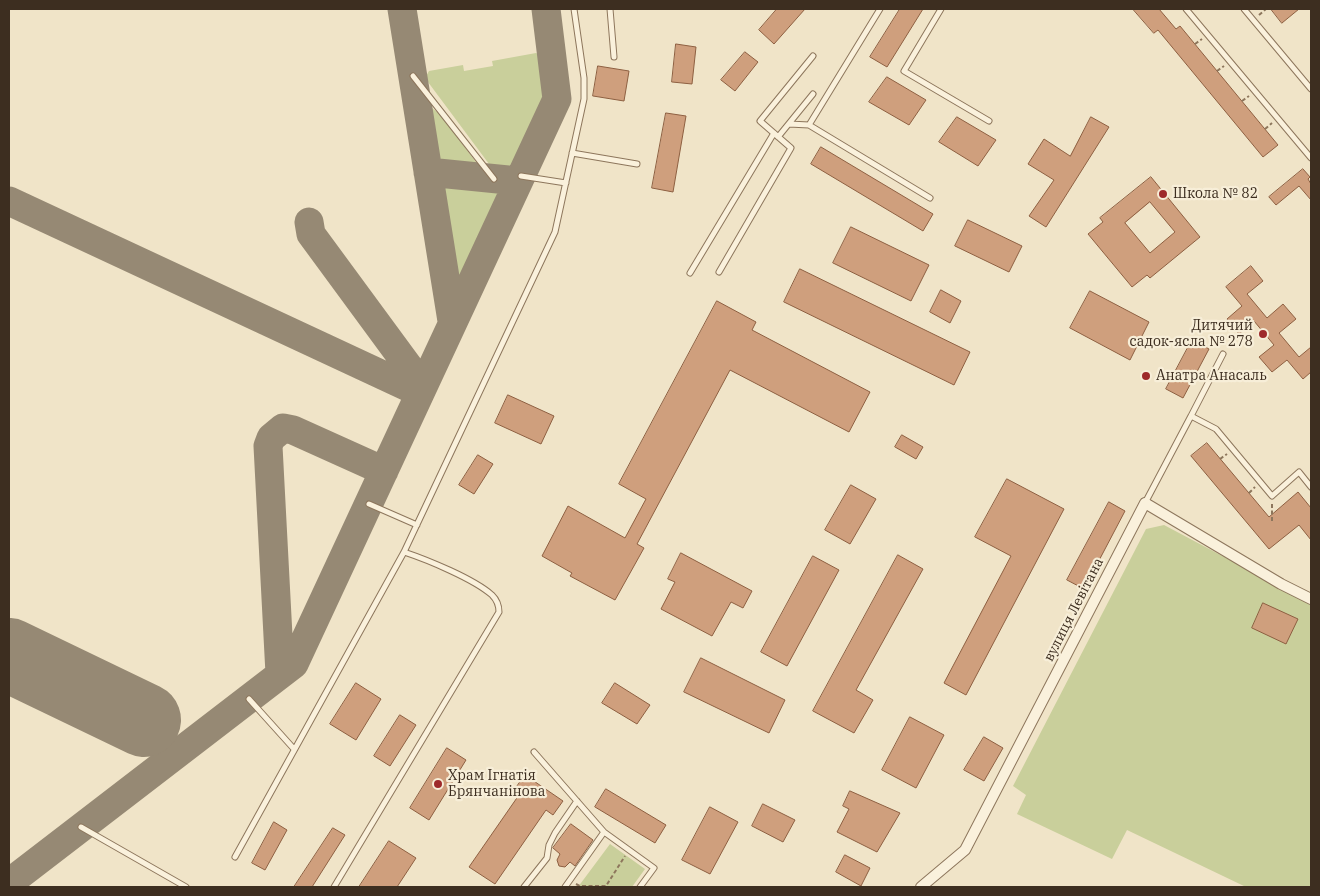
<!DOCTYPE html>
<meta charset="utf-8">
<style>
body{margin:0}
#map{position:relative;width:1320px;height:896px;overflow:hidden;background:#f0e4c8;font-family:"IBM Plex Serif",serif}
canvas{display:block}
.frame{position:absolute;inset:0;border:10px solid #3d2e20;pointer-events:none}
</style>
<div id="map">
<canvas width="1320" height="896"></canvas>
<div class="frame"></div>
</div>
<script>
const ctx = document.querySelector('canvas').getContext('2d');
ctx.lineJoin = 'round';
function fillPath(path, color) { ctx.fillStyle = color; ctx.fill(path, 'evenodd'); }
function trace(path, color, width, dash) { ctx.strokeStyle = color; ctx.lineWidth = width; ctx.lineCap = dash ? 'butt' : 'round'; ctx.setLineDash(dash || []); ctx.stroke(path); }
function label(font, color, halo, rows, align = 'center') {
  ctx.font = font + ' "IBM Plex Serif",serif'; ctx.lineWidth = 4.5; ctx.setLineDash([]); ctx.textBaseline = 'middle'; ctx.strokeStyle = halo; ctx.fillStyle = color; for (const [text, x, y, turn = 0] of rows) {
    ctx.save(); ctx.translate(x, y); ctx.rotate((+turn || 0) * Math.PI / 180); ctx.textAlign = isNaN(turn) ? turn : align; if (halo) ctx.strokeText(text, 0, 0); ctx.fillText(text, 0, 0); ctx.restore();
  }
}
fillPath(new Path2D(`
 M536,53L543,57L548,91L545,103L514,171L492,168L425,78L429,71L463,65L464,71L493,66L492,61Z
 M428,105L441,115L481,169L438,165Z
 M441,182L498,189L501,192L500,200L460,283L457,282Z
 M1164,525L1311,603V887H1246L1127,830L1112,859L1017,814L1026,795L1013,786L1146,529Z
 M610,844L645,869L632,887H578Z`), '#c9cf9b');
trace(new Path2D(`
 M402,9L452,321
 M428,172L518,181
 M9,201L419,392
 M309,222L311,234L422,385
 M280,674L268,446L271,438L283,428L293,430L384,471
 M9,883L294,664L557,99L546,9`), '#968974', 29);
trace(new Path2D(`
 M9,655L144,720`), '#968974', 74);
const building = new Path2D(`
 M777,9H805L774,44L759,30Z
 M900,9H923L887,67L870,57Z
 M1133,9H1159L1176,29L1180,26L1278,145L1263,157L1158,30L1154,33Z
 M1271,9H1299L1282,23Z
 M676,44L696,47L692,84L672,82Z
 M745,52L758,62L735,91L721,80Z
 M598,66L629,71L624,101L593,96Z
 M887,77L926,100L909,125L869,102Z
 M666,113L686,116L673,192L652,188Z
 M957,117L996,140L978,166L939,142Z
 M1091,117L1109,127L1046,227L1029,216L1054,180L1028,164L1044,139L1070,156Z
 M821,147L933,214L923,231L811,164Z
 M1303,169L1310,177L1308,179L1311,184V200L1299,186L1276,205L1269,197Z
 M1151,177L1200,237L1150,278L1147,275L1132,287L1088,234L1103,222L1100,218ZM1150,202L1175,232L1150,253L1125,223Z
 M968,220L1022,246L1009,272L955,246Z
 M851,227L929,265L911,301L833,263Z
 M1251,266L1263,281L1247,294L1267,318L1283,304L1296,319L1279,333L1299,357L1311,347V372L1303,379L1287,360L1272,372L1259,357L1274,345L1254,321L1239,334L1227,319L1242,306L1226,287Z
 M800,269L970,352L954,385L784,302Z
 M941,290L961,301L950,323L930,312Z
 M1090,291L1149,322L1130,360L1070,328Z
 M717,301L756,322L752,330L870,392L849,432L730,370L637,544L644,548L615,600L570,576L572,573L542,556L568,506L625,538L646,499L619,484Z
 M1192,340L1209,349L1183,398L1166,389Z
 M508,395L554,416L541,444L495,423Z
 M902,435L923,447L916,459L895,447Z
 M1207,443L1269,517L1298,492L1311,508V540L1299,525L1269,549L1191,456Z
 M478,455L493,464L474,494L459,485Z
 M1007,479L1064,509L966,695L944,683L1011,556L975,537Z
 M851,485L876,499L850,544L825,530Z
 M1109,502L1125,511L1084,589L1067,580Z
 M681,553L752,591L743,608L731,602L712,636L661,609L675,582L668,579Z
 M898,555L923,569L856,690L873,700L854,733L813,711Z
 M813,556L839,570L787,666L761,652Z
 M1263,603L1298,619L1286,644L1252,628Z
 M701,658L785,700L769,733L684,692Z
 M356,683L381,699L356,740L330,724Z
 M615,683L650,705L637,724L602,703Z
 M400,715L416,725L390,766L374,756Z
 M910,717L944,735L916,788L882,770Z
 M984,737L1003,748L984,781L964,770Z
 M447,748L466,760L429,820L410,808Z
 M525,775L563,801L553,815L546,810L495,884L469,867L521,792L516,788Z
 M606,789L666,825L655,843L595,807Z
 M850,791L900,813L877,852L837,832L849,809L843,806Z
 M763,804L795,820L783,842L752,826Z
 M710,807L738,822L710,874L682,860Z
 M274,822L287,830L265,870L252,863Z
 M571,824L593,840L575,866L570,862L565,867L559,866L557,860L560,854L553,848Z
 M333,828L345,835L312,887H294Z
 M389,841L416,858L397,887H359Z
 M845,855L870,868L861,886L836,872Z`);
fillPath(building, '#cf9f7d');
trace(building, '#8d5f41', 1);
const service = new Path2D(`
 M610,9L614,57
 M880,9L809,125L930,198
 M941,9L904,71L989,121
 M1186,9L1311,158
 M1244,9L1311,89
 M413,76L494,179
 M789,124L809,125
 M778,137L813,94
 M572,153L637,164
 M521,176L566,183
 M719,272L791,148L760,121L813,56
 M690,273L774,133
 M1191,416L1223,354
 M1145,503L1191,416L1216,429L1272,496L1299,472L1311,487
 M369,504L417,525
 M249,699L294,749
 M534,752L604,832
 M81,827L186,887
 M235,857L404,552L555,232L584,99V78L574,9
 M334,887L499,612C499,605 497,600 492,595C474,579 428,560 404,552
 M524,887L547,858L549,845L555,833L577,801
 M565,887L604,832L654,868L640,887`);
const minor = new Path2D(`
 M921,887L965,850L1145,503L1281,584L1311,599`);
trace(service, '#8d765c', 7);
trace(minor, '#8d765c', 12);
trace(new Path2D(`
 M1259,15L1266,9
 M1195,44L1202,39
 M1217,71L1224,66
 M1242,101L1249,96
 M1265,129L1272,123
 M1220,459L1227,454
 M1249,493L1255,487
 M1272,521V503
 M576,884L580,886H606L625,856`), '#8d765c', 2, [4, 2.5]);
trace(service, '#faf1dc', 5);
trace(minor, '#faf1dc', 10);
for (const [x, y, r, color] of [
 [1163,194,5,"#9e2a2b"],
 [1263,334,5,"#9e2a2b"],
 [1146,376,5,"#9e2a2b"],
 [438,784,5,"#9e2a2b"]
]) { const dot = new Path2D(); dot.arc(x, y, r, 0, 2 * Math.PI); ctx.fillStyle = color; ctx.fill(dot); trace(dot, '#f7eed8', 2); }
label('14px', '#3d2e20', '#f7eed8', [
 ["Школа № 82",1173,194],
 ["Дитячий",1253,326,"right"],
 ["садок-ясла № 278",1253,342,"right"],
 ["Анатра Анасаль",1156,376],
 ["Храм Ігнатія",448,776],
 ["Брянчанінова",448,792]
], 'left');
label('14px', '#3d2e20', '#f7eed8', [
 ["вулиця Левітана",1074,610,-63]
]);
</script>
